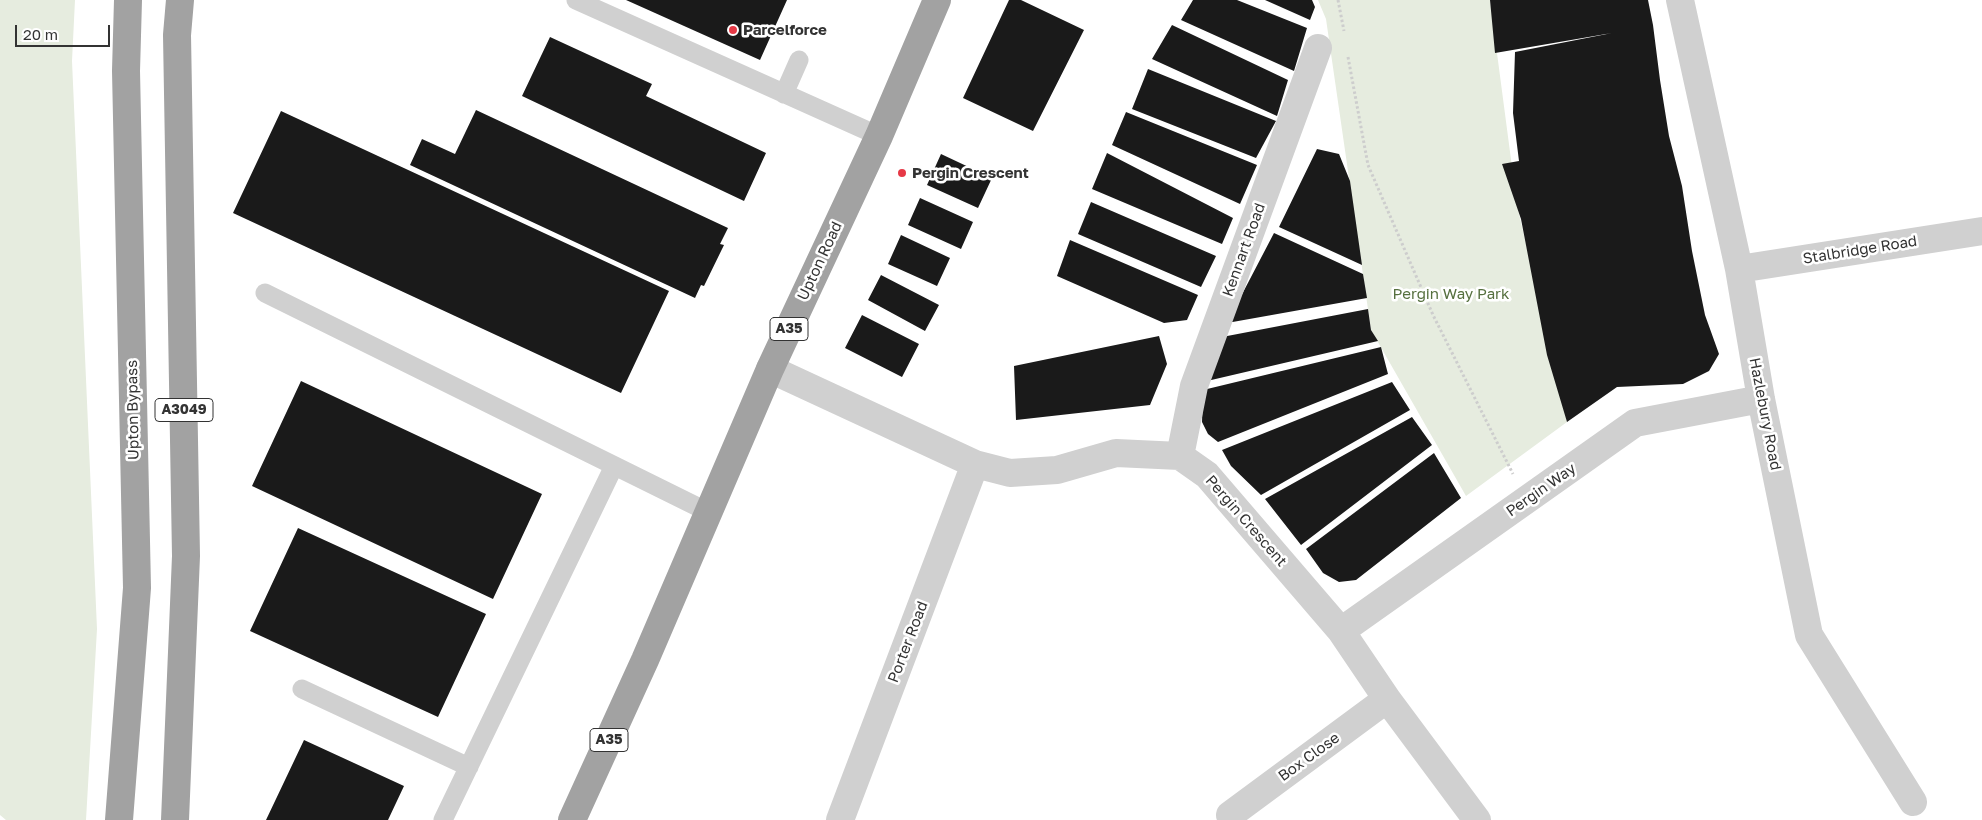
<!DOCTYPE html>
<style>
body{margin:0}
#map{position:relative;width:1982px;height:820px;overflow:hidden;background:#fff;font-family:"Golos Text",sans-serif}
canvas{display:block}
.scale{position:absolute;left:15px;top:25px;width:95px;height:22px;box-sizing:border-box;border:2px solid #333;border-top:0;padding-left:6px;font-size:15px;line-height:18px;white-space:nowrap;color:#333;-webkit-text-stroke:4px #fff;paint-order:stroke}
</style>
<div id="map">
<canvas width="1982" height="820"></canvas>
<div class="scale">20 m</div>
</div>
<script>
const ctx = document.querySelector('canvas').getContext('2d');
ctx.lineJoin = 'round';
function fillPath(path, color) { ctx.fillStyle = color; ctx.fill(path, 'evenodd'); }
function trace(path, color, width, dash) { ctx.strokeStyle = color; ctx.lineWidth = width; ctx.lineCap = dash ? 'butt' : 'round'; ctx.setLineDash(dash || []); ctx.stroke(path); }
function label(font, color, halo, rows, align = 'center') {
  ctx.font = font + ' "Golos Text",sans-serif'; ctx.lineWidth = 5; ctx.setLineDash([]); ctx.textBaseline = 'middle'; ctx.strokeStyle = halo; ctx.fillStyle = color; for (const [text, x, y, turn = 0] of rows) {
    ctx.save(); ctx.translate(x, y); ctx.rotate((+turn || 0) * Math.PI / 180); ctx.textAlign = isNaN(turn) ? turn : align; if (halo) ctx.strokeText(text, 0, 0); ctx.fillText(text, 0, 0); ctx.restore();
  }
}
fillPath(new Path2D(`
 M0,0H75L72,61L97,629L86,820H6L0,815Z
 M1318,0H1490L1517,205L1567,422L1466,496L1371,330L1326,19Z`), '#e6ecdf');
fillPath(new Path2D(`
 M626,0H787L760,60Z
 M1009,0H1021L1084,30L1033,131L963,98Z
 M1193,0H1237L1307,28L1294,71L1181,20Z
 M1265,0H1312L1315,7L1310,20Z
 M1490,0H1648L1653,25L1660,80L1669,136L1682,186L1692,251L1705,315L1719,354L1709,371L1683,384L1617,387L1567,422L1547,355L1521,219L1502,164L1519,161L1513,113L1515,52L1612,33L1495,53Z
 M1172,25L1288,80L1277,116L1152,59Z
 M550,37L652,84L646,96L766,153L744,201L522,96Z
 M1148,69L1276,121L1256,158L1132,109Z
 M476,110L728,228L720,244L724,245L704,286L701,285L695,298L410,165L422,139L455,154Z
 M281,111L669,291L621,393L233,213Z
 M1126,112L1257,165L1240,204L1112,145Z
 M1317,149L1339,154L1350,181L1362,265L1279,227Z
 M1107,153L1233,218L1222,244L1092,189Z
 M941,154L992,178L978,208L927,185Z
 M920,198L973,222L961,249L908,225Z
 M1091,202L1216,256L1201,287L1078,234Z
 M1274,233L1363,274L1367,298L1227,323Z
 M901,235L950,258L937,286L888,264Z
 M1070,240L1198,295L1187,320L1164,323L1057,276Z
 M881,275L939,305L925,331L868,300Z
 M1368,309L1371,330L1378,341L1207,381L1222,337Z
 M862,315L919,344L902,377L845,348Z
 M1159,336L1167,364L1150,405L1016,420L1014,366Z
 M1381,347L1388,374L1218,442L1208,434L1202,422L1203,390Z
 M301,381L542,494L493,599L252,486Z
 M1392,382L1410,410L1261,495L1231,466L1222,450Z
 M1412,417L1432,445L1301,545L1265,499Z
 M1434,453L1461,498L1356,580L1339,582L1323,573L1306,549Z
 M298,528L486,614L438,717L250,631Z
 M304,740L404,786L388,820H266Z`), '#1a1a1a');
trace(new Path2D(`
 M1338,0L1344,31
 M1348,57L1368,165L1433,315L1513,474`), '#cdcdcd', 3, [2.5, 2.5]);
trace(new Path2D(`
 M576,0L879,136
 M784,94L799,60
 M265,293L708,512
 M302,689L469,767
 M443,820L614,466`), '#d0d0d0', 19);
trace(new Path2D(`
 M1680,0L1739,269L1761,399L1809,635L1913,802
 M1739,269L1982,231
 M770,369L975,464L1010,473L1057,470L1116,453L1180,456L1207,475L1341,631L1387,699L1477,820
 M1180,456L1194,386L1318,48
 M1341,631L1635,423L1761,399
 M1230,815L1387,699
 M840,820L975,464`), '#d0d0d0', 28);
trace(new Path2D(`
 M119,820L137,588L126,71L128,0
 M175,820L186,556L177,35L180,0
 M572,820L645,660L770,369L879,136L937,0`), '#a2a2a2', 28);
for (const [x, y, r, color] of [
 [733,30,5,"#e63946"],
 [902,173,5,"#e63946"]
]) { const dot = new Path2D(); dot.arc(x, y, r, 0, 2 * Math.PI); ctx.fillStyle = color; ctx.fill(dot); trace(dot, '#fff', 2); }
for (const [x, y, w] of [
 [789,329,38],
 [184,410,58],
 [609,740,38]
]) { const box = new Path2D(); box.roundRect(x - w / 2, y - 11.5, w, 23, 4); ctx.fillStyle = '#fff'; ctx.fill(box); trace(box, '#333', 1); }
label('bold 14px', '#333', null, [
 ["A35",789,329],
 ["A3049",184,410],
 ["A35",609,740]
]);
label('bold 15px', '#333', '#fff', [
 ["Parcelforce",743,30],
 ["Pergin Crescent",912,173]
], 'left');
label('15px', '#333', '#fff', [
 ["Kennart Road",1244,250,-70],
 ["Stalbridge Road",1860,250,-9],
 ["Upton Road",820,261,-65],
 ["Upton Bypass",133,410,-91],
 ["Hazlebury Road",1765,414,79],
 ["Pergin Way",1541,490,-35],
 ["Pergin Crescent",1246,521,49],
 ["Porter Road",908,642,-69],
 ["Box Close",1309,757,-36]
]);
label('15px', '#56703f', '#fff', [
 ["Pergin Way Park",1451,294]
]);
</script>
